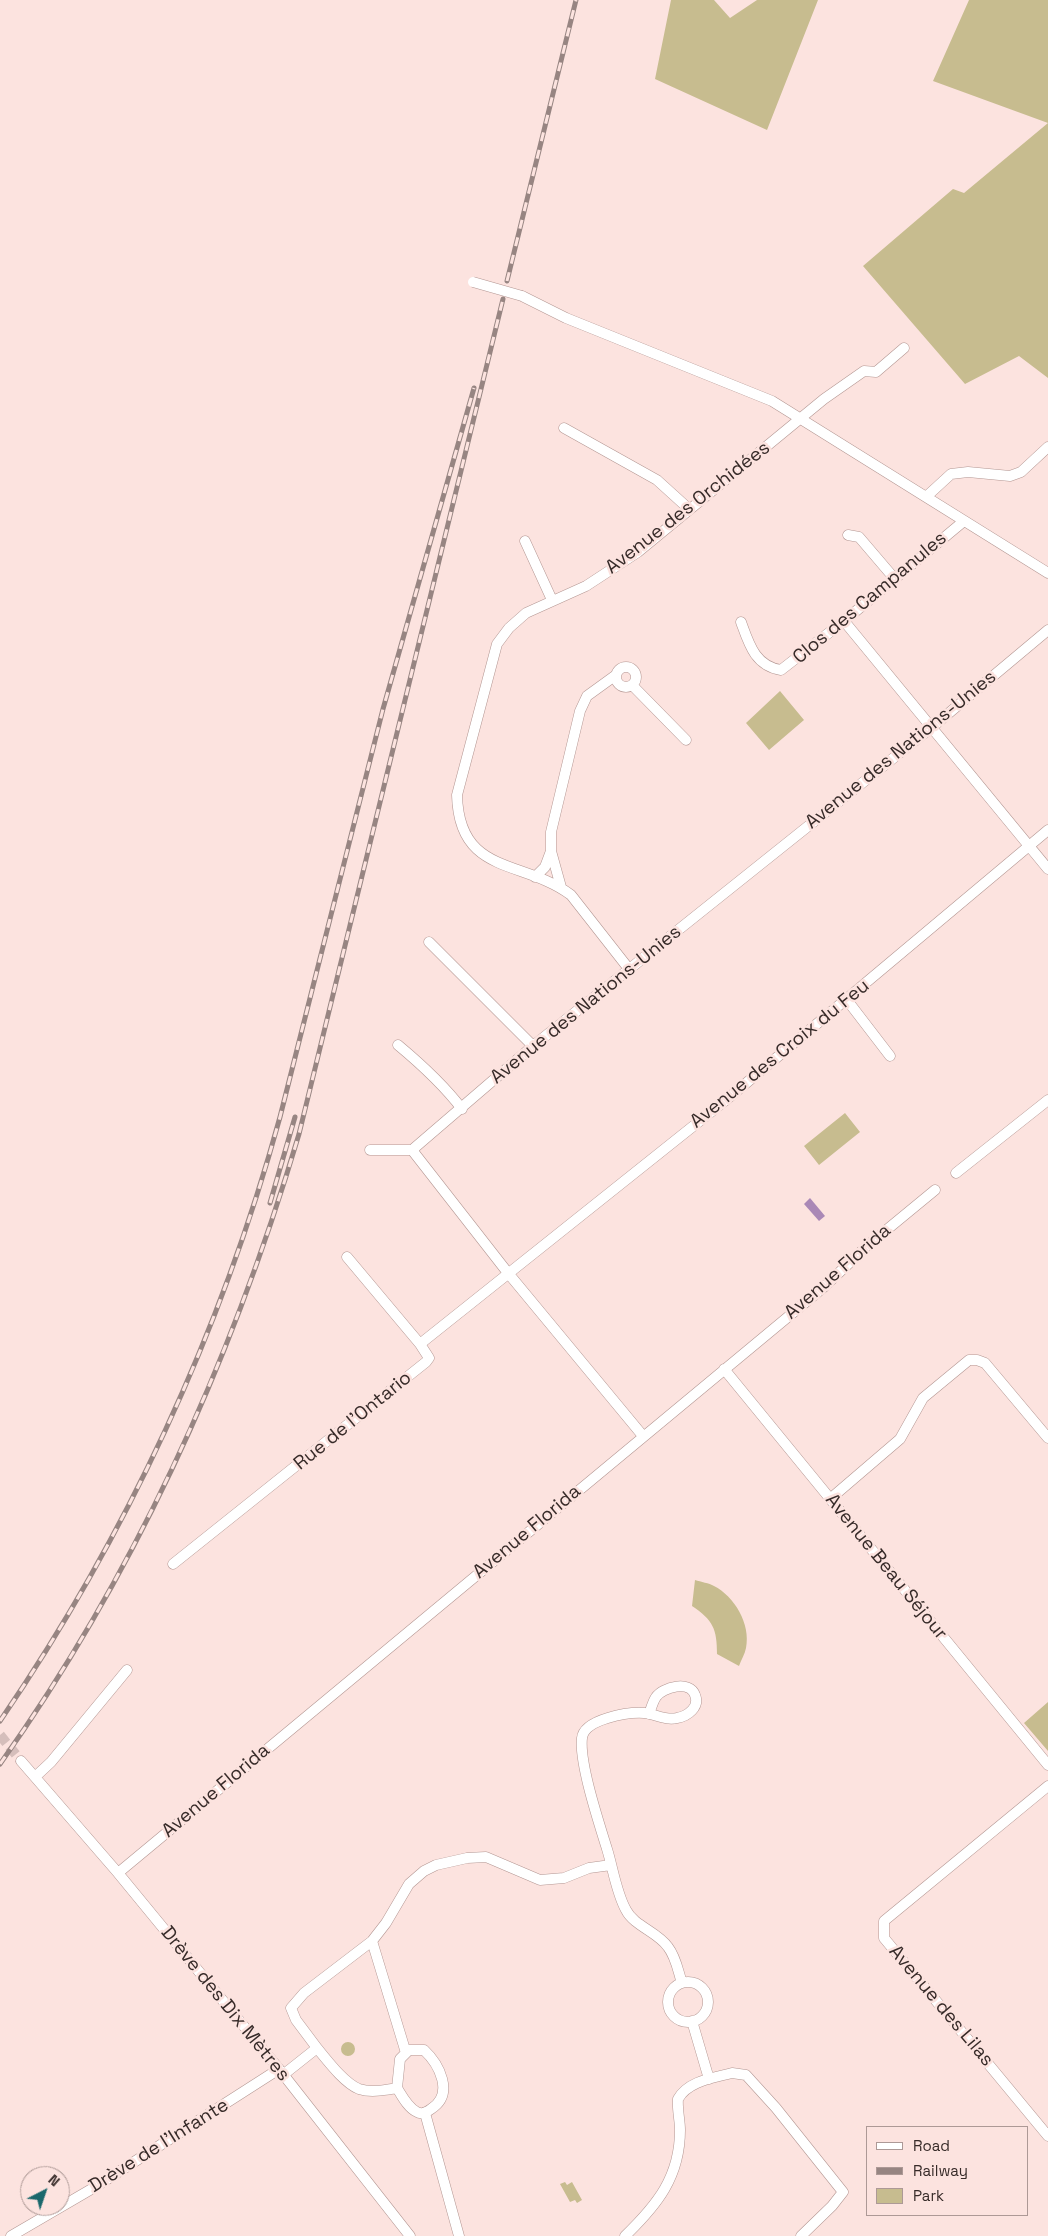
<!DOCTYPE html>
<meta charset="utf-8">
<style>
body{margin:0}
#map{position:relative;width:1048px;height:2236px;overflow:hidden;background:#fce3df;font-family:"Space Grotesk",sans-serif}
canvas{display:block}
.legend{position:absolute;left:866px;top:2126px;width:162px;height:90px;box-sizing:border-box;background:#fce3df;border:1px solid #ad9996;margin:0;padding:6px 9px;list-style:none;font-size:15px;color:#372b29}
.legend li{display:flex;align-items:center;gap:10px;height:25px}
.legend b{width:25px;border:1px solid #ad9996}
.north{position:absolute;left:20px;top:2166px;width:50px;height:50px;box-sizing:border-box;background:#fce3df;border:1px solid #ad9996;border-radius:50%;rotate:41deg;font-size:14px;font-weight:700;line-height:20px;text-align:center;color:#372b29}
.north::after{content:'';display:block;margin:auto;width:18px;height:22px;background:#1a686c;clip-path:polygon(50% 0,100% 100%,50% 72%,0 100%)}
</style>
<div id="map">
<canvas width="1048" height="2236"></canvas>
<ul class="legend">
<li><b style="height:6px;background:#fff"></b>Road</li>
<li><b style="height:6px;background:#978582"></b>Railway</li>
<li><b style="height:14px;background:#c7bc8f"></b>Park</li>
</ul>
<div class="north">N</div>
</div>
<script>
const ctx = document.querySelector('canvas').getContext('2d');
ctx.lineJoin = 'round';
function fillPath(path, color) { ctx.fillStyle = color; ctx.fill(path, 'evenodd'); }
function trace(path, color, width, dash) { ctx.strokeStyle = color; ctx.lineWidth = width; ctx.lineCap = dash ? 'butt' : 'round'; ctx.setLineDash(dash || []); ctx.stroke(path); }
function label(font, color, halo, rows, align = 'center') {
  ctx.font = font + ' "Space Grotesk",sans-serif'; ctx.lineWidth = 5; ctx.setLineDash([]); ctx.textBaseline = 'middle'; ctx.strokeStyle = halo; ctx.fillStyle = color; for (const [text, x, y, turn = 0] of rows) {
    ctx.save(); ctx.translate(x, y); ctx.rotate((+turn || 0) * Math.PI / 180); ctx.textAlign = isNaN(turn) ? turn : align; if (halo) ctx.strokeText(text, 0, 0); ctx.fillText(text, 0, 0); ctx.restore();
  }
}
fillPath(new Path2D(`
 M671,0H714L730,18L757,0H818L767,130L655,79Z
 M969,0H1048V123L933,81Z
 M1048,123V378L1019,356L965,384L863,266L953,189L964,193Z
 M780,691L804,720L769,750L746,723Z
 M845,1113L860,1132L819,1165L804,1146Z
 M695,1580C701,1582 709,1583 714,1586C734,1596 751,1624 746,1648C745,1654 741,1660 739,1666L717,1654C717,1629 713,1620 692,1606Z
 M1048,1702V1751L1024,1723Z
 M341 2049a7 7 0 1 1 14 0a7 7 0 1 1-14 0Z
 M565,2182L567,2185L572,2182L582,2200L577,2203L575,2200L570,2202L560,2184Z`), '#c7bc8f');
fillPath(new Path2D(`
 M810,1198L825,1216L819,1221L804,1204Z`), '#aa88b6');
trace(new Path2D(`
 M0,1735L21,1761`), '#d5bebb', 10, [10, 5]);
const minor = new Path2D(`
 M522,296L566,318L772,401L1048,573
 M564,428L657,480L689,509
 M927,496L951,474L968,472L1010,476L1021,472L1048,447
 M848,535L859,537L894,578
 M525,541L552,600
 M844,621L1048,869
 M741,622C749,644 755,666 781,670L844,621L964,521
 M616 677a10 10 0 1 1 20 0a10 10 0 1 1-20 0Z
 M632,685L686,740
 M535,877L545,867L551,851
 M561,887L551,851V832L580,711L587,696L616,675
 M429,942L533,1046
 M629,969L571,895C523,859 459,876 457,795L497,644L509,628L526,613L586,586L638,552L824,399L864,371L876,372L904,348
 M847,1000L890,1056
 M398,1045C422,1065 443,1084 462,1109
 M370,1150H412
 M956,1173L1048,1100
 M347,1257L420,1344
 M724,1369L1048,1765
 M643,1436L508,1273L412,1150L533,1046L931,728L1048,630
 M830,1499L900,1439L923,1398L969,1360H977L985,1363L1048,1438
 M173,1564L426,1362L429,1358L420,1344L726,1100L1048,830
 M649,1714C651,1709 653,1701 656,1697C663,1687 690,1680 695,1695C700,1707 688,1716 677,1718C666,1721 655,1714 644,1713C628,1712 584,1719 582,1738C579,1763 599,1823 607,1849C613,1868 616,1892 626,1910C634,1926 658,1932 668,1947C676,1957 678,1971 682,1983
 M21,1761L118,1873L279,2069L410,2236
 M35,1777L51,1762L127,1670
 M1048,1786L884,1921V1938L1048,2136
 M118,1873L824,1287L867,1246L935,1190
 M372,1941L406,2053
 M668 2002a20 20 0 1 1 40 0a20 20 0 1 1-40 0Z
 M692,2021L709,2079
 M317,2048C327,2060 344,2083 359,2089C371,2093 385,2090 397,2088L400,2059L409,2050H424C439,2064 455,2094 431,2109C427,2112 422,2115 417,2112C408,2108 402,2096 397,2088
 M283,2075L317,2048L296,2020L291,2008L304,1993L372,1941L386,1923L409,1884L424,1871L436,1865L467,1858L486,1857L540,1880L564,1878L589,1868L611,1865
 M425,2113L459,2236
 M11,2236L95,2187L279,2069
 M625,2236C657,2205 680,2177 680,2130C680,2120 677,2109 678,2099C688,2081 713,2078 732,2073L746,2075L776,2108L843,2192L832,2206L801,2236`);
trace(minor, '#b39692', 11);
trace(minor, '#fff', 10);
const rail = new Path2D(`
 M507,281L576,0
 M270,1203L295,1117
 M0,1721C126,1537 221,1332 280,1117L383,709L474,388
 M0,1764C135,1574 233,1357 299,1134L503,299`);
trace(rail, '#978582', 5);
trace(rail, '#fce3df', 3, [9]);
const minorBridge = new Path2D(`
 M473,282L522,296`);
trace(minorBridge, '#b39692', 11, []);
trace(minorBridge, '#fff', 10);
label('19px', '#372b29', '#fce3df', [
 ["Avenue des Orchidées",688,508,-38],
 ["Clos des Campanules",870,598,-40],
 ["Avenue des Nations-Unies",901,750,-39],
 ["Avenue des Nations-Unies",586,1005,-39],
 ["Avenue des Croix du Feu",780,1054,-39],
 ["Avenue Florida",838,1272,-41],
 ["Rue de l'Ontario",353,1421,-39],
 ["Avenue Florida",527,1532,-40],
 ["Avenue Beau Séjour",886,1567,51],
 ["Avenue Florida",216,1791,-40],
 ["Drève des Dix Mètres",225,2004,51],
 ["Avenue des Lilas",941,2006,50],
 ["Drève de l'Infante",159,2146,-32]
]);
</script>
